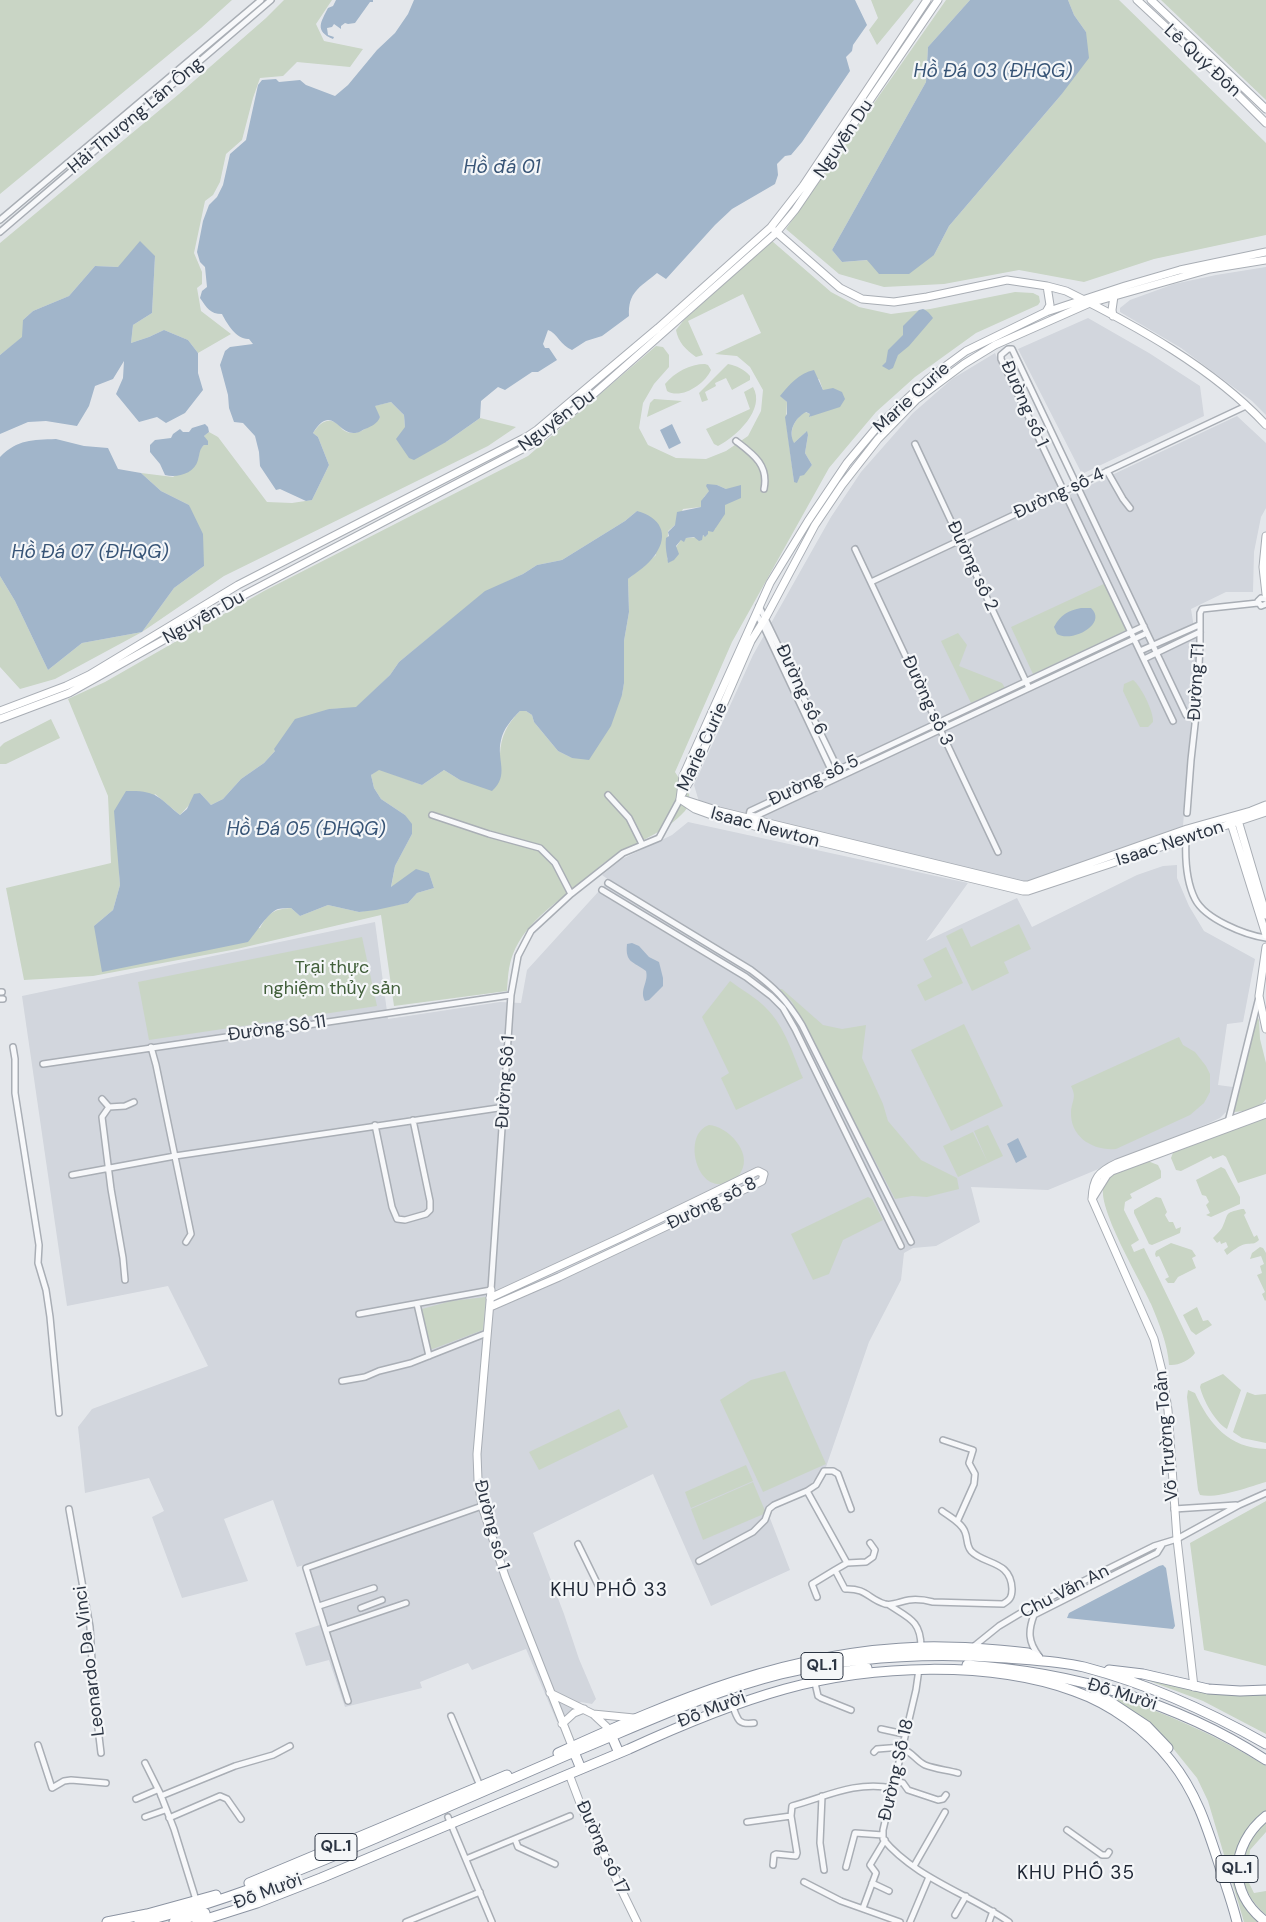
<!DOCTYPE html>
<meta charset="utf-8">
<style>
body{margin:0}
canvas{display:block;background:#e4e7eb}
</style>
<canvas width="1266" height="1922"></canvas>
<script>
const ctx = document.querySelector('canvas').getContext('2d');
ctx.lineJoin = 'round';
function fillPath(path, color) { ctx.fillStyle = color; ctx.fill(path, 'evenodd'); }
function trace(path, color, width, dash) { ctx.strokeStyle = color; ctx.lineWidth = width; ctx.lineCap = dash ? 'butt' : 'round'; ctx.setLineDash(dash || []); ctx.stroke(path); }
function label(font, color, halo, rows, align = 'center') {
  ctx.font = font + ' "DM Sans",sans-serif'; ctx.lineWidth = 4.5; ctx.setLineDash([]); ctx.textBaseline = 'middle'; ctx.strokeStyle = halo; ctx.fillStyle = color; for (const [text, x, y, turn = 0] of rows) {
    ctx.save(); ctx.translate(x, y); ctx.rotate((+turn || 0) * Math.PI / 180); ctx.textAlign = isNaN(turn) ? turn : align; if (halo) ctx.strokeText(text, 0, 0); ctx.fillText(text, 0, 0); ctx.restore();
  }
}
fillPath(new Path2D(`
 M1266,267V415L1252,401L1181,348L1120,312V308L1130,300L1174,284L1216,275Z
 M1088,318L1149,353L1200,386L1204,416L1084,473L1081,472L1018,349Z
 M995,353L1063,498L1237,416L1266,443V508L1261,517L1254,552L1253,592H1226L1191,609L1197,646L1183,826L1028,884L700,805L694,785L753,655L831,517L861,472L913,413L952,379Z
 M688,822L968,883L926,941L1017,898L1032,927L1137,875L1163,866L1177,865V878L1189,906L1204,931L1255,959L1243,1022L1227,1024L1218,1085L1233,1087L1226,1112L1220,1118L1209,1123L1048,1190L971,1187L980,1222L936,1246L913,1248L904,1253L901,1280L869,1342L826,1467L807,1488L766,1508L790,1570L711,1606L653,1474L533,1533L564,1614L579,1659L596,1699L592,1704L581,1702L557,1722L526,1649L472,1670L468,1663L420,1682L422,1688L345,1707L329,1660L306,1666L295,1633L326,1623L307,1564L297,1567L273,1500L224,1519L248,1581L182,1598L152,1517L164,1511L149,1478L85,1493L78,1427L92,1409L208,1366L168,1286L67,1306L22,996L375,922L388,1019L500,1002L521,1003L527,970L609,880L602,875L622,859L672,835Z`), '#d2d6dd');
fillPath(new Path2D(`
 M0,0H232L201,28L0,194Z
 M284,0H332L316,24L324,41L363,49L350,67L297,62L283,76L260,78L253,98L242,140L226,154L220,182L213,195L205,201L194,253L202,272V284L197,288L201,311L231,334L198,353L188,340L164,330L149,337L131,343L133,325L152,313L155,256L118,267L95,266L69,296L33,311L23,320V337L0,355V243L179,94L266,18Z
 M871,0H914L877,45L869,30L878,18Z
 M946,0H970L928,47L926,82L832,250L842,262L934,255L949,226L1061,95L1086,32L1074,15L1068,0H1119L1266,143V235L1154,259L1084,282L1019,270L944,284L884,287L839,274L786,229Z
 M1161,0H1266V100Z
 M772,241L831,292L859,307L891,314L930,309L1015,292L1033,293L1039,296L1040,302L1038,305L976,333L915,377L876,412L829,468L732,642L675,772L689,794L690,804C676,826 651,835 629,848C620,854 608,859 600,866C595,870 591,875 586,879C560,900 526,921 513,954C508,967 508,978 507,991L394,1006L381,915L237,949L93,976L24,980L6,888L111,863L108,796L68,699L105,682L264,591L528,456L656,346L663,347L669,355V367L654,384L643,403L639,428L648,445L676,458L706,459L726,451L748,436L761,411L763,390L750,367L737,356L715,354L761,333L743,294L688,321L703,355L696,357C686,350 678,342 676,330L684,320ZM819,379L823,390L841,393L810,417V414L805,412C794,419 789,430 793,444L806,432L808,435L805,453L812,465C806,472 800,475 794,482L786,421L787,402L781,396ZM717,485L726,489L725,505L715,529L707,531V534L701,537L686,538L684,540H681L667,560L668,531L675,525L683,509L701,507C701,497 710,490 717,485ZM637,511L656,555L628,579L629,612L624,641V682L622,695L572,758L558,751L534,722L532,715L526,711H520C507,724 501,736 500,754L460,780L444,770L422,785L379,769L371,775L374,788L381,799L405,815L412,834L395,866L391,888L429,873L434,888L417,893L408,903L359,912L328,905L300,916L291,908C274,909 268,913 260,928L94,926L113,910L120,885L119,871L155,794L180,815L200,793L211,805L223,799L241,779L264,763L275,751L329,709L356,708L390,675L399,662L485,592L523,574L537,565L562,560L625,521Z
 M705,364L708,365L711,370C705,384 681,400 667,391L665,384C675,372 690,364 705,364Z
 M728,364C737,366 744,369 750,376V380L732,390L726,378L715,383L716,386L705,392L708,400L702,402L699,393Z
 M753,387C766,409 736,437 718,446L714,444L706,429L750,409L744,392Z
 M654,399L682,401L647,417L650,403Z
 M391,402L404,415L405,427L446,442L480,418L516,427L488,446L224,576L142,632L55,679L20,689L0,667V576L15,601L48,670L82,643L142,632L174,588L204,566L189,505L161,491L141,473L173,477L198,460L199,450L204,445H208L204,436L209,432L218,437L267,502L292,503L312,500L329,465L318,437L313,433C320,423 328,416 339,425C341,427 342,430 345,431C357,438 372,425 380,417L374,406Z
 M1108,582L1129,629L1033,674L1011,627Z
 M958,633L967,645L959,666L1002,683L1005,688L971,703L941,641Z
 M1133,680C1141,686 1154,712 1153,722L1148,727H1140L1139,725L1123,691L1124,684Z
 M51,719L60,738L6,764H0V747L4,743Z
 M1019,924L1031,949L1004,962L1009,973L972,991L946,936L962,928L971,947Z
 M362,937L377,1006L149,1040L138,982Z
 M946,947L963,983L925,1001L917,985L932,977L923,959Z
 M730,981C742,990 757,998 767,1009C785,1027 793,1055 803,1078L736,1110L721,1078L729,1073L702,1017Z
 M779,989H782L823,1025L842,1029L866,1025L862,1058L883,1104L888,1121L921,1160L957,1178L959,1189L927,1197L912,1196L895,1199L792,1002Z
 M1257,1016L1259,1020L1260,1039L1266,1063V1099C1260,1109 1246,1111 1235,1112L1232,1109Z
 M964,1024L1003,1106L951,1131L911,1050Z
 M1179,1037L1183,1045L1195,1052L1206,1066L1210,1074V1092L1204,1103L1190,1115L1116,1149C1093,1151 1070,1137 1071,1112C1072,1100 1077,1098 1071,1086Z
 M1259,1119H1266V1174L1238,1183L1226,1157L1223,1155L1213,1159L1211,1156L1181,1171L1176,1170L1171,1158L1174,1150Z
 M709,1125C727,1126 753,1152 741,1172C738,1178 732,1181 726,1183C696,1193 682,1134 709,1125Z
 M988,1125L1003,1156L988,1163L974,1131Z
 M973,1132L988,1163L973,1170L958,1139Z
 M958,1139L973,1170L958,1177L943,1146Z
 M1145,1160L1158,1165L1161,1171V1178L1130,1194L1132,1198L1125,1202L1124,1210L1139,1240L1131,1245L1134,1252L1144,1248L1195,1353C1190,1360 1178,1366 1169,1365C1168,1345 1159,1323 1151,1304C1141,1281 1095,1205 1104,1185C1112,1169 1130,1166 1145,1160Z
 M1221,1167L1225,1169L1240,1197V1204L1211,1217L1206,1215L1210,1213L1206,1205L1209,1202L1206,1196L1202,1195L1196,1180Z
 M868,1197L872,1199L883,1220L843,1240L829,1274L813,1280L791,1234Z
 M1156,1197L1161,1198L1167,1212L1165,1215L1169,1222H1173L1176,1229L1181,1227L1180,1233L1152,1245L1149,1244L1134,1213V1210Z
 M1242,1209H1244L1246,1213L1244,1215L1254,1237L1257,1235L1259,1240C1254,1245 1252,1243 1246,1244C1240,1245 1232,1251 1227,1255L1224,1250L1228,1247L1226,1242L1221,1244L1220,1241L1217,1243L1213,1238C1216,1235 1220,1231 1222,1228C1229,1214 1223,1213 1242,1209Z
 M1171,1243L1192,1250L1196,1256L1192,1258L1196,1268L1178,1277L1174,1283H1168L1165,1279L1169,1277L1159,1256L1156,1257L1155,1254L1156,1251Z
 M1260,1247L1263,1248L1266,1253V1300L1265,1301L1262,1294L1265,1292L1257,1275L1262,1273L1260,1266L1264,1264L1261,1256L1250,1259L1252,1253Z
 M486,1297L483,1330L430,1350L422,1309L451,1301Z
 M1197,1307L1203,1321L1208,1320L1212,1325L1196,1335L1191,1331L1183,1315Z
 M785,1371L826,1464L763,1492L720,1400L751,1380Z
 M1223,1374L1241,1390L1227,1429C1215,1422 1203,1400 1200,1387L1201,1384Z
 M1188,1390L1195,1393C1209,1424 1229,1448 1266,1449V1482C1249,1487 1217,1499 1200,1495L1198,1490L1187,1397Z
 M1247,1392L1255,1395L1266,1394V1443L1242,1438L1233,1432Z
 M619,1409L628,1427L539,1470L529,1452Z
 M746,1465L753,1481L691,1508L685,1492Z
 M753,1482L766,1513L703,1540L691,1509Z
 M1266,1501V1666L1204,1650L1190,1543Z
 M1139,1677L1266,1693V1734L1203,1701Z
 M1108,1694C1164,1712 1216,1735 1266,1766V1813L1234,1864L1260,1922H1244L1208,1801L1197,1778L1159,1731L1149,1722Z
 M1266,1821V1832L1250,1850L1247,1879L1254,1893L1266,1891V1915C1233,1886 1236,1851 1266,1821Z`), '#c9d5c5');
fillPath(new Path2D(`
 M336,0H373V2H370L355,23L348,24L345,23L341,26V29L334,24L332,27L327,28L328,35L334,37L333,39C314,31 321,22 328,8L333,6Z
 M414,0H855L867,25L853,45L852,51L846,57L850,71L802,142L791,155L785,156L777,164L778,175L775,184L732,209L715,225L666,279L657,273C639,288 628,292 629,316L602,336L586,341L572,350C561,346 557,333 548,330L543,344L545,348H549L557,360L538,372H532L505,390L498,387L481,401L480,418L446,442L414,460L409,458L396,439L405,427L404,415L391,402L375,406L380,417C377,424 372,426 365,429C362,430 359,433 355,433C338,435 332,403 313,433L318,437L329,465L312,500L306,501L280,489L276,490L260,466L259,452L255,436L243,423L234,422L229,408L228,395L220,365L225,351L230,347L253,344L249,339C237,340 227,324 222,314C210,314 207,308 200,298L202,291L207,287L205,267L200,262L197,252L203,221L209,205L217,197L223,185L230,154L246,140L258,85L262,80L276,79L279,82L300,80L306,85L335,96L348,85L377,50L395,33L408,14Z
 M970,0H1068L1074,15L1086,32L1089,58L1061,95L949,226L934,255L909,274H879L867,260L842,262L832,250L926,82L928,47Z
 M140,241L155,256L152,313L133,325L131,343L149,337L164,330L188,340L198,353V373L203,390L185,413L166,423L157,417L139,422L116,394L123,378L124,361L113,379L95,386L89,406L77,426L46,421L28,422L0,434V355L22,337L23,320L33,311L69,296L95,266L118,267Z
 M923,309C928,311 930,314 933,318L909,346L898,355L893,368L889,370L882,366L886,362L888,350L903,335V326L919,310Z
 M814,370L823,390L833,388L842,392L845,399L840,407L809,417L810,414L806,412C794,419 788,431 794,443L807,431L808,435L805,453L812,465L804,475L800,476L797,483L794,482L785,417L787,414V402L780,396C790,384 799,373 814,370Z
 M205,424L208,427L209,432L204,436L208,441V445H204C199,450 200,453 198,460C194,474 177,478 165,475L160,464L150,452V445L155,440L171,438L173,434L180,429L183,432H189L192,428Z
 M672,424L681,443L669,449L660,430Z
 M56,439L84,446L108,448L118,469L141,473L161,491L189,505L203,534L204,566L174,588L142,632L82,643L48,670L15,601L0,576V457C18,439 32,440 56,439Z
 M707,484L717,485L726,489L741,485V498L725,505V514L713,532L708,531V534L705,537L703,535L702,540L699,541L694,537L686,538L684,542L681,540L676,546L679,554L674,560L668,563C667,554 665,548 666,538L669,536L668,532L675,525L677,512L701,507V501L709,491L706,486Z
 M637,511C660,517 670,534 655,555C648,565 637,572 628,579L629,612L624,641V683L622,695L611,726L589,760L572,758L558,751L534,722L532,715L526,711H520C512,719 503,729 501,740C496,760 510,775 492,791L460,780L444,770L422,785L379,770L371,775L374,788L381,799L405,815L412,824V834L395,866L391,887L416,869L429,873L434,888L417,893L408,903L376,910L359,912L328,905L300,916L291,908C287,908 282,908 278,909C268,912 256,933 248,942L102,972L94,926L113,910L120,885L114,811L126,791C157,790 158,797 180,815L187,809L194,794L200,793L211,805L223,799L241,779L264,763L275,751L274,749L295,719L329,709L356,707L390,675L399,662L485,591L523,574L537,565L562,560L625,521Z
 M1081,608H1091C1108,624 1072,643 1057,634L1054,627C1060,615 1069,610 1081,608Z
 M632,943L639,946L649,957L659,962L663,978V986L649,1000L645,1001C639,990 649,982 646,971C633,961 625,963 627,944Z
 M1018,1138L1027,1157L1016,1163L1007,1144Z
 M1163,1565L1166,1568L1175,1626L1173,1629L1067,1618L1069,1613L1159,1566Z`), '#a1b5ca');
const street = new Path2D(`
 M0,220L261,0
 M0,232L271,0
 M736,441C753,454 769,465 764,489
 M915,444L1029,688
 M1107,471L1123,499L1130,508
 M855,549L998,852
 M871,582L1246,406
 M1266,599L1261,598L1258,601L1261,606L1266,604
 M759,606L839,771
 M756,614L762,623L833,774
 M1144,626L750,811L749,815L756,816L1147,633
 M1140,651L1199,625
 M1144,659L1200,632
 M1173,721L1001,359V355L1008,349H1012L1186,715
 M608,795L629,818L642,844
 M1187,813L1191,760L1197,706L1200,645V613L1202,609L1258,603
 M432,815L489,834L540,848L555,863L571,894
 M1186,838C1185,858 1186,881 1195,899C1205,919 1245,935 1266,938
 M608,883L751,970C775,988 786,999 802,1025L911,1242
 M602,890L746,977L771,996L783,1008L795,1029L901,1246
 M0,992H2
 M0,999H3
 M13,1047L15,1059V1093L39,1245L38,1263L46,1290L50,1317L59,1413
 M151,1047L156,1065L191,1234L186,1242
 M43,1064L511,995
 M102,1099L109,1107L102,1117L111,1189L123,1258L125,1280
 M109,1107L125,1106L134,1102
 M1228,1122L1259,997
 M375,1125L392,1207L397,1219L405,1220L426,1214L430,1210V1201L413,1120
 M72,1175L175,1156L505,1107
 M417,1304L429,1356
 M359,1314L491,1290L511,995L518,956L531,931L571,894L623,853L659,838L680,799
 M342,1381L365,1377L379,1371L411,1363L487,1333
 M943,1440L973,1450L969,1463L975,1474L974,1484L957,1522
 M807,1491L816,1485L824,1471H833L838,1474L851,1509
 M69,1509L90,1627L94,1695L101,1753
 M1174,1509L1236,1505
 M870,1543L875,1550L873,1557L866,1562L847,1563L835,1570L845,1589C867,1588 868,1599 885,1604C893,1606 901,1601 909,1600C917,1599 925,1600 933,1602L1003,1604C1010,1600 1012,1597 1012,1589C1011,1560 984,1565 971,1551C966,1545 968,1539 965,1532C962,1523 950,1517 942,1511
 M578,1544L599,1587
 M699,1561L753,1532L765,1520L769,1509L774,1505L807,1491L847,1563
 M817,1597L812,1584L835,1570
 M889,1605C909,1618 921,1621 921,1647
 M319,1606L374,1588
 M361,1608L382,1600
 M326,1630L406,1603
 M973,1647L999,1626L1029,1608L1154,1546L1177,1539L1239,1505L1266,1493
 M1039,1656C1028,1642 1028,1631 1034,1615L1157,1553L1162,1545
 M919,1669L916,1690L883,1830V1839C915,1878 969,1894 1009,1922
 M815,1683L818,1696L821,1698L851,1710
 M348,1701L306,1568L482,1506
 M733,1707C738,1720 738,1725 754,1723
 M451,1716L480,1786
 M881,1729L904,1734
 M38,1745L52,1788L64,1781L71,1780L106,1783
 M901,1749C911,1750 916,1761 925,1765C935,1769 947,1770 958,1773
 M874,1752L877,1749L902,1747
 M145,1763L160,1793L174,1829L197,1903
 M894,1781L903,1783L908,1790L938,1800L943,1799L946,1795
 M161,1796L235,1766L273,1755L290,1746
 M822,1796L820,1843L824,1870
 M136,1799L157,1790
 M145,1817L165,1810
 M448,1817L492,1922
 M169,1818L220,1796L227,1799L241,1819
 M747,1822L791,1816
 M1067,1830L1102,1855H1107L1109,1852
 M515,1839L518,1847L555,1864
 M466,1859L570,1816
 M773,1865L774,1855L776,1854L796,1856L797,1853L791,1816L792,1806C828,1796 854,1781 893,1788
 M914,1866L945,1812
 M846,1867L855,1833L883,1835
 M804,1882L841,1901L900,1922
 M872,1883L889,1891
 M863,1908L876,1873L870,1865L885,1840
 M955,1915L966,1896
 M406,1922L480,1892
 M910,1922L929,1877
 M989,1922L993,1911`);
const secondary = new Path2D(`
 M1137,0L1221,78L1266,123
 M1151,0L1266,109
 M775,231L840,288L862,299L894,302L927,297L1007,280L1047,286L1066,291C1135,325 1213,368 1266,425
 M1046,312L1050,305L1047,286
 M1113,316L1112,310L1114,296
 M1266,536L1263,567L1266,594
 M0,711L66,686L89,675L238,585L528,436L537,430L658,328L771,227L803,186L927,0
 M0,719L69,693L244,595L534,443L587,400L776,233L795,210L938,0
 M682,794L691,779L751,641L766,617L815,525L842,485L878,439L916,400L964,364L995,345L1090,303L1210,269L1266,260
 M680,799L683,776L770,583L808,521L847,463L878,426L928,379L966,351L1046,312L1125,286L1180,270L1266,252
 M680,799L695,809L717,817L1023,891H1028L1266,812
 M685,800L719,811L1023,885H1028L1187,829L1251,811L1266,805
 M1237,817L1266,915
 M1230,820L1266,935
 M1266,947L1259,996L1266,1029
 M1092,1199L1107,1175L1112,1171L1266,1114
 M491,1290L477,1454L478,1480L482,1506L505,1576L572,1746
 M490,1307L559,1277L758,1183L762,1181L764,1174L758,1171L622,1237L490,1298
 M1194,1687L1177,1539L1168,1410L1162,1371L1154,1339L1092,1199C1093,1178 1098,1172 1117,1163L1266,1107
 M550,1693L593,1714L609,1729
 M593,1714L634,1718
 M562,1724L574,1713L584,1709
 M569,1774L583,1811L637,1922`);
const highway = new Path2D(`
 M967,1665C1072,1672 1177,1702 1266,1760
 M1109,1670L1143,1674L1208,1689L1240,1691L1266,1690
 M823,1675L867,1668
 M1090,1684L1097,1693L1147,1726L1168,1748
 M609,1730L619,1753
 M572,1747L581,1769
 M558,1753C677,1699 789,1651 922,1647C958,1646 992,1649 1028,1653L1038,1658
 M1266,1816C1230,1845 1227,1893 1266,1922
 M249,1883L507,1775
 M241,1902L273,1890
 M107,1922L147,1914L216,1895
 M139,1922C221,1904 299,1871 376,1838C442,1810 508,1781 574,1752C642,1724 709,1692 781,1674C856,1656 931,1652 1007,1658C1033,1660 1059,1661 1084,1667C1149,1684 1208,1711 1266,1744
 M174,1922L205,1913
 M197,1922L257,1903L321,1878L629,1749C679,1726 731,1704 785,1689C872,1665 988,1660 1074,1691C1111,1704 1147,1730 1171,1761C1196,1792 1207,1827 1219,1864C1225,1883 1232,1902 1237,1922`);
trace(street, '#a9aeb5', 8);
trace(secondary, '#a9aeb5', 9);
trace(highway, '#8c94a2', 11);
trace(street, '#f7f8fa', 5);
trace(secondary, '#fff', 7);
trace(highway, '#fff', 9);
for (const [x, y, w] of [
 [822,1666,42],
 [336,1847,42],
 [1237,1869,42]
]) { const box = new Path2D(); box.roundRect(x - w / 2, y - 13.5, w, 27, 4); ctx.fillStyle = '#f4f6f8'; ctx.fill(box); trace(box, '#2c3543', 1); }
label('bold 16px', '#2c3543', null, [
 ["QL.1",822,1666],
 ["QL.1",336,1847],
 ["QL.1",1237,1869]
]);
label('18px', '#2c3543', '#f4f6f8', [
 ["Lê Quý Đôn",1202,61,43],
 ["Hải Thượng Lãn Ông",136,116,-40],
 ["Nguyễn Du",844,139,-56],
 ["Marie Curie",912,398,-42],
 ["Đường số 1",1024,404,66],
 ["Nguyễn Du",557,421,-37],
 ["Đường số 4",1059,494,-25],
 ["Đường số 2",972,566,65],
 ["Nguyễn Du",204,618,-29],
 ["Đường T1",1197,682,-87],
 ["Đường số 6",801,690,65],
 ["Đường số 3",927,701,65],
 ["Marie Curie",703,747,-65],
 ["Đường số 5",814,781,-25],
 ["Isaac Newton",765,828,15],
 ["Isaac Newton",1170,844,-18],
 ["Đường Số 11",277,1029,-8],
 ["Đường Số 1",506,1082,-86],
 ["Đường số 8",712,1204,-26],
 ["Võ Trường Toản",1167,1436,-95],
 ["Đường số 1",491,1525,75],
 ["Chu Văn An",1065,1592,-27],
 ["Leonardo Da Vinci",90,1661,-97],
 ["Đỗ Mười",1122,1695,17],
 ["Đỗ Mười",712,1710,-21],
 ["Đường Số 18",897,1770,-77],
 ["Đường số 17",602,1848,65],
 ["Đỗ Mười",268,1892,-20]
]);
label('18px', '#415f3a', '#f4f6f8', [
 ["Trại thực",332,968],
 ["nghiệm thủy sản",332,989]
]);
label('italic 19px', '#375476', '#f4f6f8', [
 ["Hồ Đá 03 (ĐHQG)",993,72],
 ["Hồ đá 01",502,168],
 ["Hồ Đá 07 (ĐHQG)",90,553],
 ["Hồ Đá 05 (ĐHQG)",306,830]
]);
ctx.letterSpacing = '1px';
label('19px', '#1e2634', '#f4f6f8', [
 ["KHU PHỐ 33",609,1591],
 ["KHU PHỐ 35",1076,1874]
]);
ctx.letterSpacing = '0px';
</script>
